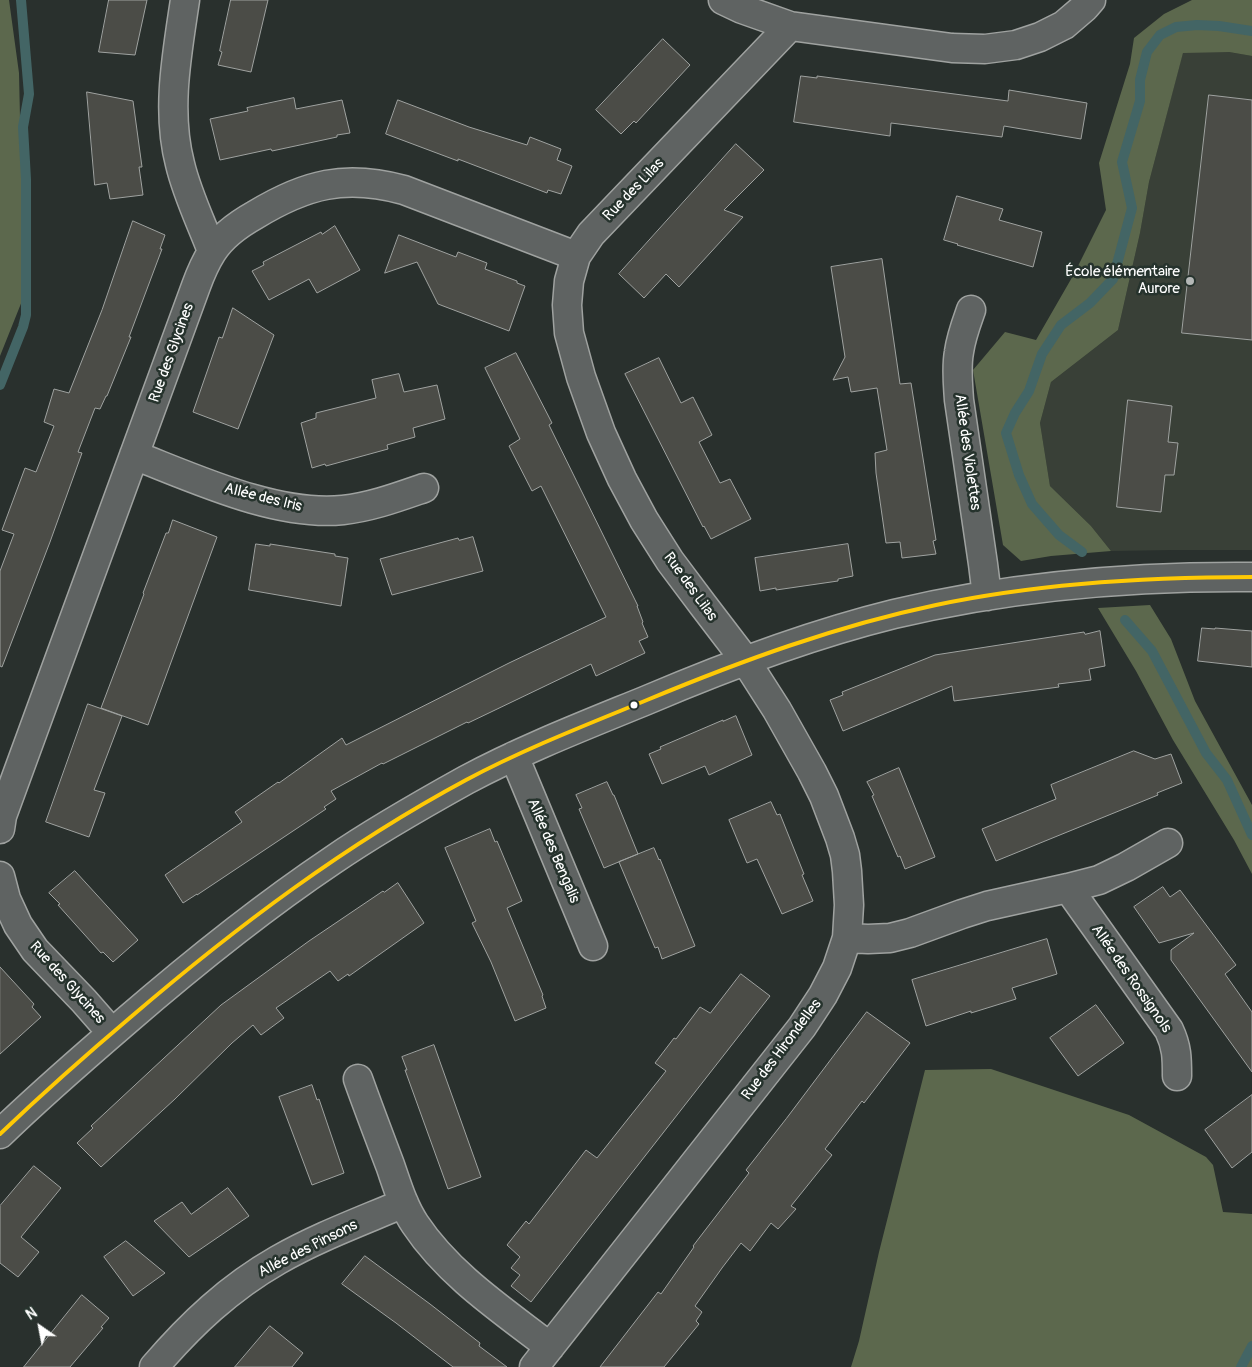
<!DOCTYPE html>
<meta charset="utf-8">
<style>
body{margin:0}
#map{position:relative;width:1252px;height:1367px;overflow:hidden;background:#29302d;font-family:Pangolin,sans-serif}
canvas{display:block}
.north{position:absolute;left:15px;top:1302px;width:50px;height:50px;-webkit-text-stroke:4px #26332d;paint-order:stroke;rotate:327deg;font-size:14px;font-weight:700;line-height:20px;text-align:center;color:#fff}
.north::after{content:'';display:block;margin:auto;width:18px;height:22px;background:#fff;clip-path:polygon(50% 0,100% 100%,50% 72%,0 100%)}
</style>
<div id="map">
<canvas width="1252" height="1367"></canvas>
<div class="north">N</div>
</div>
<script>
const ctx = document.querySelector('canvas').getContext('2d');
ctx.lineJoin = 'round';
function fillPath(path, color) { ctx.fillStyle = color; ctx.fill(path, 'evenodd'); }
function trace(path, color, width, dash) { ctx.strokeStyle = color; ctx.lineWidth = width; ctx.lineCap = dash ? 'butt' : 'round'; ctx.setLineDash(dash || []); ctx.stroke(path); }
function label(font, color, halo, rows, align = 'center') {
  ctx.font = font + ' Pangolin,sans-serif'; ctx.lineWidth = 5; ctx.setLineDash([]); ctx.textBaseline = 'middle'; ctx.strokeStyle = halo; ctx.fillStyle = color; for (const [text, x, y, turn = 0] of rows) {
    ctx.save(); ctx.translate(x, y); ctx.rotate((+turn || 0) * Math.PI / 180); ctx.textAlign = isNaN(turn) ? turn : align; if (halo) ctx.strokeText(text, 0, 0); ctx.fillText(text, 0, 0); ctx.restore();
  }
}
fillPath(new Path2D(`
 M1183,52H1229L1252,56V550H1172L1111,551L1091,526L1050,486L1040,423L1051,382L1118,330L1140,233L1149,182Z`), '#394037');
fillPath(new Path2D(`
 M0,0H9L19,73L24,296L0,356Z
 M1192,0H1252V56L1229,52L1183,53L1149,182L1140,233L1118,330L1051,382L1040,423L1050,486L1091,526L1111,551L1051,556L1021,561L1003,545L973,370L1005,332L1036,340L1074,274L1106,210L1099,163L1130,64L1134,38L1164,14Z
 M1150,605L1171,639L1195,701L1252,805V874L1234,840L1173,740L1136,671L1098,608Z
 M991,1069L1129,1115L1206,1157L1213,1165L1223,1212L1252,1214V1367H851L859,1341L879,1252L925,1070Z`), '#5c684d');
trace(new Path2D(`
 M0,385L23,327L26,315V179L23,127L29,94L21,0
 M1082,552L1059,535L1032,504L1019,475L1006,433L1015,413L1029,391L1042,354L1061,325L1090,303L1113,279L1132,208L1122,162L1140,101V80L1147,52L1160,35L1176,27L1197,25L1219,26L1252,31
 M1125,620L1152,651L1206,753L1227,780L1252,835
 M1241,1367L1252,1346`), '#436565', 10);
const building = new Path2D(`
 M109,0H147L135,55L99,52Z
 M231,0H268L251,72L218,65L222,52L220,51Z
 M663,39L690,65L636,123L634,121L621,134L596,110Z
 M801,76L817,78V76L1008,101L1009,90L1087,103L1081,139L1004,126L1002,137L891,123L890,136L794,122Z
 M87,92L133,101L142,167H139L143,195L110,199L107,183L95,185Z
 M1209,95L1252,100V340L1182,333Z
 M294,98L296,109L342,100L350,133L337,135V137L272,151L271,149L220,160L210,119L248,111L247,108Z
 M398,100L469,127L527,145L530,137L561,149L557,160L572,166L561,194L548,190L547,193L458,159V161L386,134Z
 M736,144L764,170L724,210L743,217L679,287L666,274L644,298L619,274Z
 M957,196L1003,209L999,220L1042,232L1033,267L957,245L958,244L944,240Z
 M133,221L165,235L160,249H162L129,337H131L107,396H106L100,409L95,408L78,452L82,453L50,542L2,667L0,666V571L14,534L2,530L25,468L36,472L54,426L44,422L54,389L69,393L102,310Z
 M335,226L360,270L317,293L309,279L269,300L252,271L264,265L263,262L321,232L322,234Z
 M399,235L456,257L458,252L487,263L485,269L517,281V283L525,286L509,331L438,304L417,262L385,273Z
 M882,259L900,384L911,383L936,540L933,541L936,554L902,558L900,542L886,543L876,473L875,453L887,450L877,388L851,392L848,377L833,380L845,357L831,267Z
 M233,308L274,335L238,429L193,412L219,337L222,338Z
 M516,353L552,423L549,425L638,606H637L643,622L642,623L648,637L639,641L645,653L596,676L591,664L468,723L467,722L383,764L382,763L331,791L336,799L324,807L326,809L197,895V894L183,903L165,875L242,822L235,812L278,782L279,783L342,738L346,745L509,663L606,617L541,486L532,491L509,446L520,439L485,368Z
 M659,358L681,403L693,397L712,435L699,442L720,483L730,479L751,519L711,539L704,526L703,527L625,374Z
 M399,374L404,392L437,385L445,419L413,428L415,437L387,445L388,449L326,466L325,464L312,468L301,423L316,418V413L376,398L372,380Z
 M1128,400L1172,406L1168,442L1178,443L1174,475H1165L1161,512L1117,507Z
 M173,520L217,537L148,725L101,708L144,594L143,593L166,533H168Z
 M473,537L483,571L392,595L380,559L458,538L459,540Z
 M256,544L270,546V544L335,554V556L348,558L341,606L249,590Z
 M848,544L853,576L838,579V581L776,590V588L760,591L755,558Z
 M1202,628L1215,629V628L1252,631V667L1198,661Z
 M1100,631L1105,666L1089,669L1091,680L1058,684L1059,687L954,701L952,686L843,731L830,700L843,695L842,692L935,655L1025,641L1084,632L1085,634Z
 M88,704L122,716L94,790L105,793L89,837L46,822Z
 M736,716L752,755L709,775L705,766L662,784L649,754L661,749L660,747L723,720V721Z
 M1134,751L1155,759L1171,754L1182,783L1157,793L1158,795L996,861L982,829L1056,799L1051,785Z
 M899,768L935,857L905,869L900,856L898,857L872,796L874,795L867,782Z
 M607,782L613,795H614L638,854L604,868L579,809L582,808L576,795Z
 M771,802L777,815L780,814L804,874L802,875L813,901L782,914L757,859L747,863L729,820Z
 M490,829L495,842L497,841L522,901L507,908L543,995L542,996L546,1008L515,1021L491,962L472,923L476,921L445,848Z
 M654,848L659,860L660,859L695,946L662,959L658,947L655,948L619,862Z
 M75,871L138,940L113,962L103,952L101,953L58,905L60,904L49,893Z
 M398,883L424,923L349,976L348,974L338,981L330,971L276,1008L284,1018L261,1035L253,1025L232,1043L175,1099L101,1167L77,1143L93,1128L91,1126L221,1005L309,941L383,891L384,892Z
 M1163,887L1170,897L1180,890L1236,965L1225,974L1252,1012V1072L1171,960V950L1194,933L1159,943L1134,907Z
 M1047,939L1057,974L1012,988L1016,999L971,1013V1011L926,1026L912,980Z
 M0,967L34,1004L32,1007L41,1017L0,1054Z
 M741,974L770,996L531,1302L511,1286L520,1275L511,1268L520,1257L507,1245L526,1221L529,1224L586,1150L597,1158L666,1071L655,1063L674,1038L676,1039L700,1007L710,1013Z
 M1096,1005L1124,1043L1078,1076L1050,1038Z
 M867,1012L910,1043L864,1103L862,1101L825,1149L832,1155L791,1206L796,1209L778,1229L771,1223L750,1251L741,1243L722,1268L695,1306L702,1312L696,1321L699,1324L664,1367H600L658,1292L661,1294L694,1247L693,1246L749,1173L746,1170L786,1119Z
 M434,1045L481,1177L448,1189L405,1070H407L402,1057Z
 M312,1085L317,1100L319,1099L344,1173L312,1185L279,1097Z
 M1252,1095V1152L1232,1168L1205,1130Z
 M34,1166L61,1188L21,1237L39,1252L18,1277L0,1263V1206Z
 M228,1188L249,1216L189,1257L154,1221L182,1202L191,1214Z
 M126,1241L165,1273L133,1296L104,1257Z
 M365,1256L430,1304L480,1343L479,1346L507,1367H453L396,1323L342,1284Z
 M82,1295L109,1318L101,1327L103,1328L70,1367H24Z
 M270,1326L303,1353L292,1367H235Z`);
fillPath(building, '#4b4c47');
trace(building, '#9fa2a0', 1);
const minor = new Path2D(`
 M185,0C177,54 166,111 180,164C187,194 201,222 212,251
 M723,0L742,9L790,26L952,48L985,49L1016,45L1040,37L1064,25L1085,7L1091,0
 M971,310C966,324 961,337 959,352C956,368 958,384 959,400L983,564L987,596
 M134,455C196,479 277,517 343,510C371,507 398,497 424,488
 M514,756L593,946
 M0,829L2,816L196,286C200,275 205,263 212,252C222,236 239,224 255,215C306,184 345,174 404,190L576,256
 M0,876L6,899L18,925L35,950L84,1001L112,1033
 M1068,888L1169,1030C1177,1047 1177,1058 1177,1076
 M847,938L868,939L890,938L910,933L962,914L987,906L1068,888L1099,880L1126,867L1168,843
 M358,1079C368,1107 379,1136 390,1165C397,1185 403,1206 415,1224C449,1275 502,1310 550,1347
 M0,1134C40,1095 83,1058 126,1021C192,964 260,909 333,860C375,831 421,805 466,780C524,749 586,725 647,700C727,666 809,635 894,614C1011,586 1132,576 1252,577
 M154,1367C191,1324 229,1288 278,1260C318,1237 362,1221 404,1203
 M534,1367L802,1027L823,995L837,968L847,938L849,905L847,871L845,855L840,838L824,796L812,772L777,710L745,660L703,605L670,561L644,520L622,479L601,433L581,377L569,333L567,305L569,281L576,256L591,234L790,26`);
trace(minor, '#9fa2a0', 31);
trace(minor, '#5f6362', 28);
trace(new Path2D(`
 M0,1134C43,1093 87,1054 132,1016C236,927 345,845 466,780C524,749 586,725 647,700C741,661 836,626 936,605C1040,583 1146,577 1252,577`), '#ffc904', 4);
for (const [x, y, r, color] of [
 [1190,281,5,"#b4b7b6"],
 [634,705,4.5,"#fff"]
]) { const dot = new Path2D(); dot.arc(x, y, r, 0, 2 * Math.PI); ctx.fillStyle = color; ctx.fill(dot); trace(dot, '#26332d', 2); }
label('15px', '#fff', '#26332d', [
 ["Rue des Lilas",634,190,-46],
 ["Rue des Glycines",172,353,-70],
 ["Allée des Violettes",967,452,82],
 ["Allée des Iris",263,498,14],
 ["Rue des Lilas",690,587,54],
 ["Allée des Bengalis",553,851,67],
 ["Allée des Rossignols",1131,979,55],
 ["Rue des Glycines",67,983,48],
 ["Rue des Hirondelles",782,1050,-53],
 ["Allée des Pinsons",308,1249,-27]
]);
label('15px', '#fff', '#26332d', [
 ["École élémentaire",1180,272],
 ["Aurore",1180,289]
], 'right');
</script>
